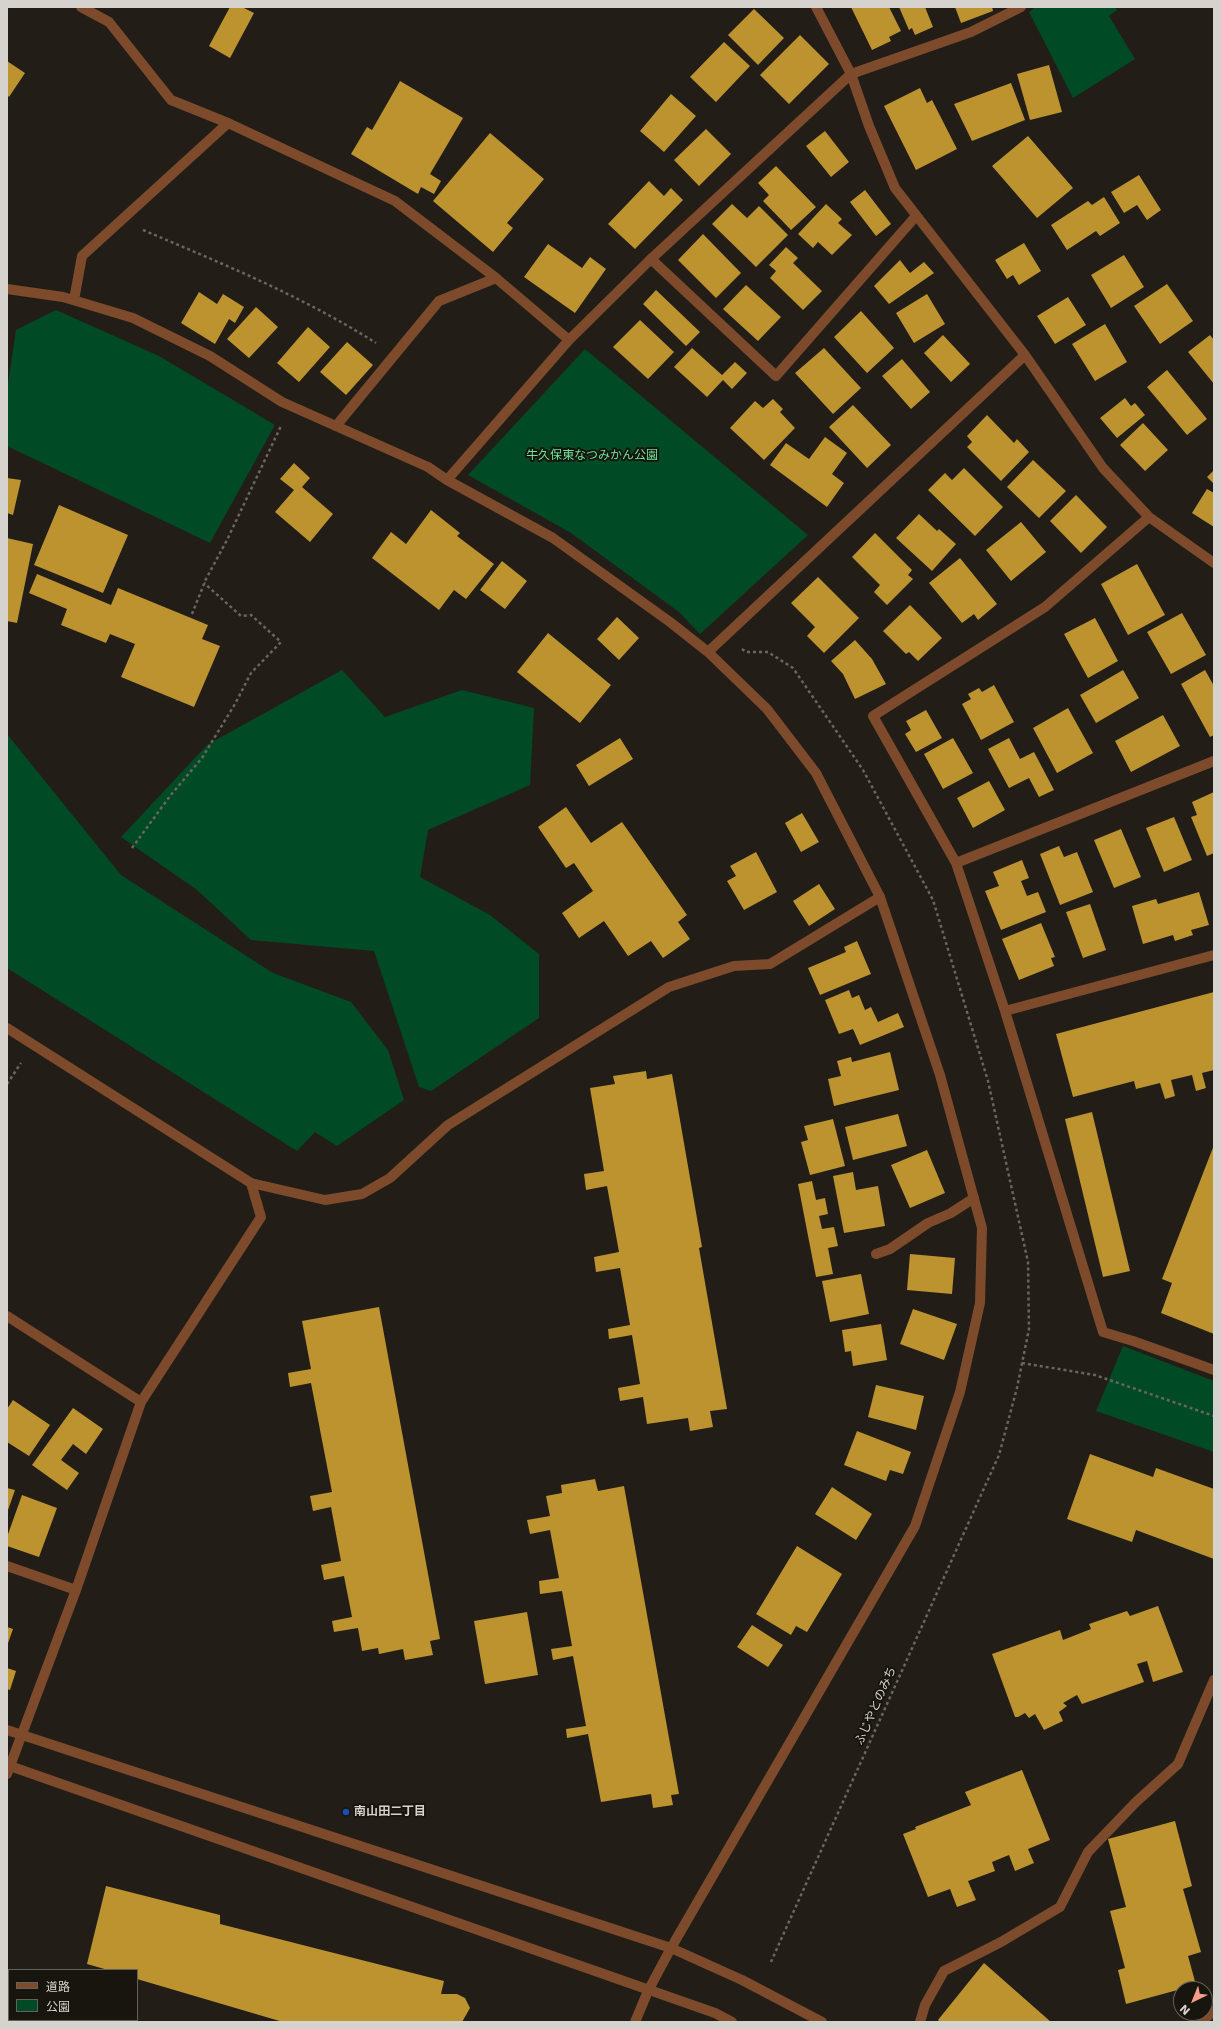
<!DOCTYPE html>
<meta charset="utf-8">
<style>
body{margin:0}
#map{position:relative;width:1221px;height:2029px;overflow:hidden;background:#221e17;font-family:"DejaVu Sans","Noto Sans JP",sans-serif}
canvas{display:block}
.frame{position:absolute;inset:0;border:8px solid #d6d3ce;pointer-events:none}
.legend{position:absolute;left:8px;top:1969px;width:130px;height:52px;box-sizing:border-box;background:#18150e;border:1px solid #64615b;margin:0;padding:5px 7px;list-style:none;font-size:12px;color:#d6d3ce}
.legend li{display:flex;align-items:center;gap:8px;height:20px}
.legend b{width:20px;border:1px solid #64615b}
.north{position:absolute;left:1173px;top:1981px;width:40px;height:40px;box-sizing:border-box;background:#18150e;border:1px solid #64615b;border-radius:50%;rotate:223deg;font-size:11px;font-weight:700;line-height:16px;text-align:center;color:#d6d3ce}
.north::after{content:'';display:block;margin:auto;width:14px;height:18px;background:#f49d8b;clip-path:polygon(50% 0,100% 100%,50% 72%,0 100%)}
</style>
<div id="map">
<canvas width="1221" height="2029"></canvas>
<div class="frame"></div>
<ul class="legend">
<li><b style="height:5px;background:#7d4a2b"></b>道路</li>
<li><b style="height:11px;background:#014a26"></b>公園</li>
</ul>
<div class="north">N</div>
</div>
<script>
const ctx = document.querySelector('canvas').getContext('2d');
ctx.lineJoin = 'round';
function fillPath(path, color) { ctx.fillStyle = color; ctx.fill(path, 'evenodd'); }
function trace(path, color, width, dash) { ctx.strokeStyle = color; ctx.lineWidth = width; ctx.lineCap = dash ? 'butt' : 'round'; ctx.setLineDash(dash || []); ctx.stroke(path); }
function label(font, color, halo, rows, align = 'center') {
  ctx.font = font + ' "DejaVu Sans","Noto Sans JP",sans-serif'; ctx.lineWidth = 4; ctx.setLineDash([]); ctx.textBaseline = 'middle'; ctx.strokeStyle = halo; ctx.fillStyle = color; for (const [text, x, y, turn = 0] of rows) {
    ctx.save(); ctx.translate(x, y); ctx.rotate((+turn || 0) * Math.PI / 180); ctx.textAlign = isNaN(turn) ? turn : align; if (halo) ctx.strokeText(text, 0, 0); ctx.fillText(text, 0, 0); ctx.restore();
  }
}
fillPath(new Path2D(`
 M1036,7H1115L1117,10L1109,16L1135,59L1073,98L1029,12Z
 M56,310L159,356L275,425L210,543L7,446V390L16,330Z
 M585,349L808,535L700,634L679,612L571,533L468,475Z
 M342,670L385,717L462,690L534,708L530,785L428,830L420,877L490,915L539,954V1018L431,1091L419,1087L374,951L251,940L197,890L121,837L207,745Z
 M7,734L121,875L273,973L351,1002L388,1050L404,1100L337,1146L315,1132L297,1151L7,968Z
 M1123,1346L1214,1381V1452L1096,1411Z`), '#014a26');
fillPath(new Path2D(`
 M230,7H242L254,13L230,58L209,46Z
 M851,7H889L901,31L889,37L891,41L872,50Z
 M899,7H925L933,27L915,35L912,28L909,30Z
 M955,7H992L993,11L961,23Z
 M754,9L784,38L758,65L728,35Z
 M800,35L829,64L789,104L760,75Z
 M724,42L750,66L716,102L690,77Z
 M7,61L25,73L9,97L7,95Z
 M1049,65L1062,112L1030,120L1017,74Z
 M400,81L463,118L430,174L441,181L434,194L421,187L418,194L351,154L367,127L372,130Z
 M1011,83L1025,120L972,141L954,104Z
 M920,88L927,103L932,100L957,149L916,170L884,106Z
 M671,94L696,116L664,152L640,131Z
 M706,129L731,154L699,186L674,160Z
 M825,131L849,162L831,177L806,146Z
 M490,133L544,179L507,223L513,228L493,252L433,201Z
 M1028,136L1073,188L1037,218L992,166Z
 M776,166L816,207L791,230L763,201L769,195L758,183Z
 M1139,175L1161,210L1147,220L1137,205L1124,213L1111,192Z
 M649,181L664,196L671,188L683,200L635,249L608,224Z
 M865,190L891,224L876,236L850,202Z
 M1104,197L1120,223L1100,236L1096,231L1067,250L1051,225L1088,201L1092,205Z
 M732,204L747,218L759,206L788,235L756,267L712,224Z
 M826,204L842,219L838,223L852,235L832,255L818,242L813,248L798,234Z
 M703,234L741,273L716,298L678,260Z
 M1024,243L1041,271L1019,285L1013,275L1007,279L995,260Z
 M548,244L582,268L590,257L606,269L575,313L524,277Z
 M786,247L798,258L793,263L822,291L803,310L770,278L776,271L769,265Z
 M1124,255L1144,287L1111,308L1091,275Z
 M900,260L910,273L924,262L934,273L889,304L874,286Z
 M1167,284L1193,321L1160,344L1134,306Z
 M746,285L781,317L758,341L723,309Z
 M656,290L700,332L686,346L643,304Z
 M199,292L217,304L223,294L244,307L235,323L229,319L215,344L181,323Z
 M927,294L945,324L914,343L896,313Z
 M1068,297L1086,325L1055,344L1037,316Z
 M256,307L278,327L249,358L227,339Z
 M861,311L894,348L867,373L834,337Z
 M640,320L674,352L648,379L613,347Z
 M1105,324L1127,362L1095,381L1072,344Z
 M308,327L330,347L299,382L277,363Z
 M943,335L970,364L951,382L924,353Z
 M1210,335L1214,340V384L1188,352Z
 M347,342L373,365L346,395L320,372Z
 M692,348L722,375L735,362L747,373L732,389L723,380L707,397L674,367Z
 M824,348L861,388L833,414L795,373Z
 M902,359L930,392L911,409L882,376Z
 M1167,370L1207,419L1187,435L1147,387Z
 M1125,398L1131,406L1135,403L1145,415L1117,438L1100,418Z
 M773,399L783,409L780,412L795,428L764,460L730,428L755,401L763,408Z
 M853,405L891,445L867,468L829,427Z
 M987,415L1014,443L1017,439L1029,452L1001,481L967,447L972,442L967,436Z
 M1143,423L1168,450L1145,471L1120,445Z
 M825,437L847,453L832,474L844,483L827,507L770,465L786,443L809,459Z
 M1033,460L1066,491L1039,518L1007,487Z
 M294,463L310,478L302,487L333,514L310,542L275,512L294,490L280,479Z
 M964,468L1003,507L975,536L928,490L945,473L952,480Z
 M1214,470V484L1207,477Z
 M7,478L21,480L13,515L7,513Z
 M1207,489L1214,493V527L1192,513Z
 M1076,495L1107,527L1081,553L1050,521Z
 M59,505L128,535L103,593L34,565Z
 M431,510L460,533L457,536L494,564L466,599L454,590L439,610L372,558L391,532L406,544Z
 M919,514L937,531L939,529L956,544L932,571L896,538Z
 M1021,522L1046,552L1011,581L986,550Z
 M875,533L912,570L908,575L913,579L887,605L874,592L880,585L852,557Z
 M7,538L33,544L17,623L7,621Z
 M960,558L997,604L978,620L974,614L962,623L929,583Z
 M502,561L527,581L505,609L480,590Z
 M1137,564L1165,615L1128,635L1101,584Z
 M37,574L111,605L118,588L208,625L202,639L220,646L194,707L121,677L135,644L110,634L106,643L61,625L67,609L29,593Z
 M818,577L859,618L824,653L807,636L815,627L791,603Z
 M910,605L942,638L918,661L909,652L906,654L883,631Z
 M1182,613L1206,655L1171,674L1147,632Z
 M617,617L639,638L619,660L597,639Z
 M1095,618L1118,661L1088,678L1064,634Z
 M548,633L611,685L580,723L517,672Z
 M855,640L872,659L886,684L855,699L843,674L831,661Z
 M1123,670L1139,698L1096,723L1080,695Z
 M1205,670L1214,686V735L1210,737L1181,684Z
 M994,685L1014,722L981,740L962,704L971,699L968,694L979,688L982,692Z
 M1068,708L1093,753L1057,773L1033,728Z
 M926,710L942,738L916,752L905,734L911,730L906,721Z
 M1163,715L1180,746L1131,772L1115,741Z
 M620,738L633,759L589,786L576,765Z
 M953,738L973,773L943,789L924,754Z
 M1009,738L1020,759L1034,752L1054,790L1039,797L1029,778L1009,788L988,749Z
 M989,781L1005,810L973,828L957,798Z
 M1214,792V853L1207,856L1191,817L1197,815L1192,802Z
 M566,807L591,843L622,822L687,915L678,922L690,939L663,958L651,941L628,956L604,921L579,938L562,913L593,891L574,863L566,868L538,827Z
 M802,813L819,842L801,852L785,823Z
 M1174,817L1192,860L1164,872L1146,828Z
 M1121,829L1141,877L1114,888L1094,840Z
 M1059,846L1064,857L1077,852L1093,892L1060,905L1040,854Z
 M756,852L777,892L744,910L727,881L736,876L730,866Z
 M1022,860L1029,878L1021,881L1027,896L1038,892L1046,912L1001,930L985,891L999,886L993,872Z
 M819,884L835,909L809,926L793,901Z
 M1199,892L1209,925L1191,930L1193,935L1175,941L1173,935L1143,944L1132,906L1156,899L1158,904Z
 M1090,904L1106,950L1083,958L1066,912Z
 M1041,923L1055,957L1051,958L1054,966L1019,980L1002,939Z
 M857,941L871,974L820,995L808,968L846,952L844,947Z
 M849,990L852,998L859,995L865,1010L871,1007L878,1022L898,1013L904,1027L860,1045L853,1029L839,1034L825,1000Z
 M1214,992V1070L1202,1073L1206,1088L1196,1091L1192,1075L1171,1080L1175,1096L1165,1099L1160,1083L1136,1089L1134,1081L1073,1097L1056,1034Z
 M890,1052L899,1090L834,1106L828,1079L841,1076L837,1061L851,1057L852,1062Z
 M646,1071L647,1079L672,1074L702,1247L699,1248L727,1409L710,1411L713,1427L690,1431L688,1418L647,1424L643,1397L620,1401L618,1388L640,1384L632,1335L609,1339L608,1329L630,1325L620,1268L596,1272L594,1257L619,1252L607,1186L586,1190L584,1174L604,1171L590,1088L615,1084L613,1076Z
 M1092,1112L1130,1271L1103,1277L1065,1119Z
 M898,1114L907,1146L853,1160L845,1127Z
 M833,1119L845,1166L810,1175L801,1142L808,1140L804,1126Z
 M1214,1145V1334L1161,1313L1172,1283L1162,1279Z
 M927,1150L945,1193L910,1208L891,1165Z
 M853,1172L856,1190L878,1186L885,1226L844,1233L833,1176Z
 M812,1181L816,1200L825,1198L828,1214L819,1216L822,1229L834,1227L838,1246L828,1248L833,1274L816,1277L798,1184Z
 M910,1254L955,1258L952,1294L907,1290Z
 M861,1274L869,1314L830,1322L822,1281Z
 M379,1307L440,1639L430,1641L433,1655L405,1660L403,1649L379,1654L378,1648L362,1651L358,1628L334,1632L332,1621L352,1617L344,1576L324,1580L321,1565L341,1561L331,1507L313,1511L310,1496L332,1492L311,1383L290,1387L288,1373L311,1369L302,1321Z
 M913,1309L957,1324L944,1360L900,1344Z
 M881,1324L887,1360L853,1366L851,1351L845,1352L842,1330Z
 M876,1385L924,1396L916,1430L868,1417Z
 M13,1400L50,1425L29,1456L7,1442V1409Z
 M73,1408L103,1429L86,1454L73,1444L61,1460L79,1473L67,1490L32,1465Z
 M857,1431L911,1452L903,1474L890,1470L886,1481L844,1465Z
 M1090,1454L1153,1477L1156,1468L1214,1489V1559L1136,1530L1132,1542L1067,1519Z
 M595,1479L598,1491L624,1486L679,1794L671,1795L673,1805L653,1808L651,1794L601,1802L588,1734L567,1738L566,1729L586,1726L573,1656L553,1660L551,1649L572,1646L562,1591L540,1594L539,1581L559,1578L550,1530L530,1534L527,1520L550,1516L546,1496L562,1493L561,1485Z
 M832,1487L872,1514L856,1540L815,1514Z
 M7,1488L15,1490L7,1513Z
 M22,1495L57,1508L39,1557L7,1546V1537Z
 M797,1546L842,1574L807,1632L796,1626L791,1635L756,1614Z
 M1158,1606L1183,1672L1153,1682L1147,1661L1137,1664L1144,1682L1082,1704L1077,1695L1063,1703L1067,1706L1059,1712L1063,1721L1044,1730L1035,1714L1029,1718L1025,1713L1018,1717H1015L992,1654L1060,1630L1063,1640L1091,1629L1089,1624L1127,1611L1130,1616Z
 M527,1612L538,1675L485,1684L474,1621Z
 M752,1625L783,1645L768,1667L737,1647Z
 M7,1627L13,1629L7,1646Z
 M7,1668L16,1671L10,1690L7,1689Z
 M1022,1770L1050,1840L1028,1849L1034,1863L1015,1871L1009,1855L992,1862L995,1871L968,1881L976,1900L957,1907L950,1889L928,1897L903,1834L916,1829L915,1827L971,1805L965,1792Z
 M1175,1821L1192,1886L1183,1889L1201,1952L1188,1956L1196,1985L1126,2004L1118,1970L1125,1968L1110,1911L1126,1907L1108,1839Z
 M106,1886L220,1915V1924L444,1981L441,1994H457L465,1998L470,2008L462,2022H283L137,1979V1970H108L87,1964Z
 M984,1963L1051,2022H940L938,2020Z`), '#bc932f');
trace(new Path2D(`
 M143,230C223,264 302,296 376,343
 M192,614L206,579L227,540L281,426
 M742,649L746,652H768L793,668L863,770L933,900L988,1081L1028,1262L1029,1329L1017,1388L999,1455L770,1964
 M132,848L170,796L202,758L235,704L251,673L281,642L251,615L241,616L204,583
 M7,1084L21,1063
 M1022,1363L1095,1375L1214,1416`), '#69655f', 2.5, [3, 3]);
trace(new Path2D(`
 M651,259L776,376L916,216
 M74,300L82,256L228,123
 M336,426L439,301L496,278
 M251,1183L325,1200L362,1194L390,1178L448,1125L669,987L734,966L770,964L880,897
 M876,1254L890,1249L928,1223L951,1213L974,1198
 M920,2022L925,2005L944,1971L1001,1942L1060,1907L1088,1852L1136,1802L1178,1764L1214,1680
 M1201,2022L1214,2011`), '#7d4a2b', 10);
trace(new Path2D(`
 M81,7L109,22L171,100L228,123L395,201L496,278L569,340
 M816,7L851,74L869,126L895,188L1025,355L1103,468L1149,517L1214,563
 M7,289L63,297L133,318L210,356L282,402L428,467L447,480L553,538L670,622L708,652L767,709L816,773L880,897L940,1075L982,1228L980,1303L960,1392L915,1526L671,1948L648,1991L635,2022
 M447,480L569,340L651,259L851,74L971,32L1021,7
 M1149,517L1045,607L873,716L956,863L1005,1011L1103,1332L1133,1341L1214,1370
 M708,652L1025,355
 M956,863L1214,761
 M1005,1011L1214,955
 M7,1028L251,1183L261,1217L141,1402L76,1590L7,1774
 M7,1316L141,1402
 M7,1566L76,1590`), '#7d4a2b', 10);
trace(new Path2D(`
 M7,1730L671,1948L742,1980L822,2022
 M7,1765L715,2013L732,2022`), '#7d4a2b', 10);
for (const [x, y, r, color] of [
 [346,1812,4,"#1a4fb4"]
]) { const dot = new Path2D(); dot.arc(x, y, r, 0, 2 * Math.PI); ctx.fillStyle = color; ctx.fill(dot); trace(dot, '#18150e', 1.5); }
label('12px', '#6be59a', '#18150e', [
 ["牛久保東なつみかん公園",592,456]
]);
label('12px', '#d6d3ce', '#18150e', [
 ["ふじやとのみち",876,1706,-66]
]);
label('bold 12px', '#d6d3ce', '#18150e', [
 ["南山田二丁目",354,1812]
], 'left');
</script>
